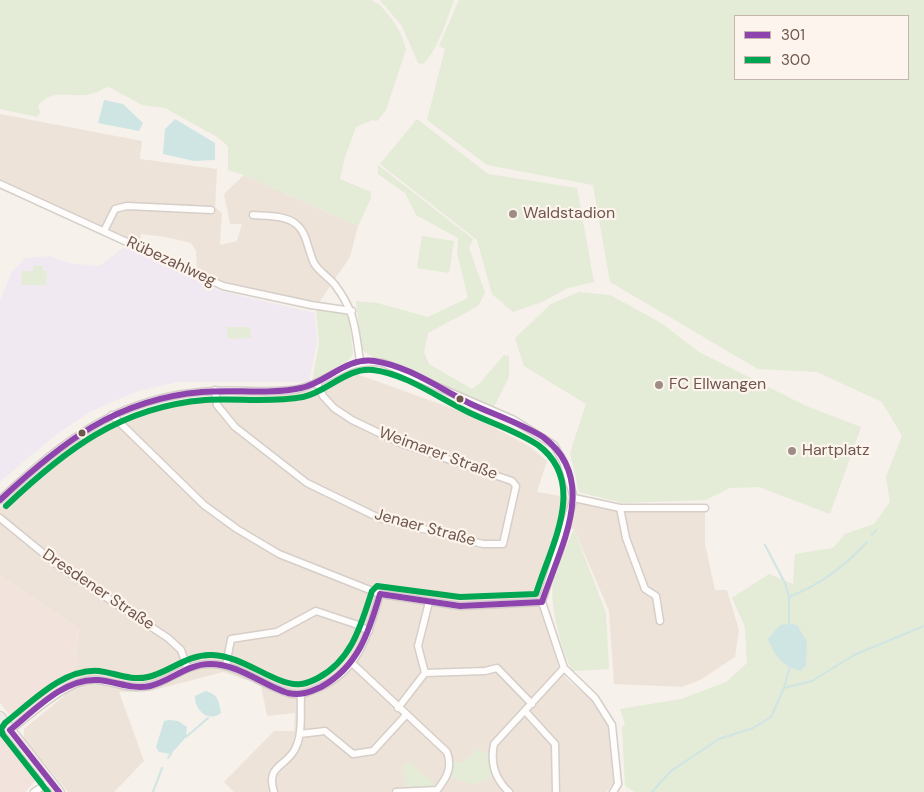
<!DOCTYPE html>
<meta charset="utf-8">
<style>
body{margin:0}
#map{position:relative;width:924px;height:792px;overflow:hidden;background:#f6f1eb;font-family:"DM Sans",sans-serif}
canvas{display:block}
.legend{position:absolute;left:734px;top:15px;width:175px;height:65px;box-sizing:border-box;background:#fdf5ed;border:1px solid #c5b6ad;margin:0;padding:6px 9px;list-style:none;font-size:15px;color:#70574e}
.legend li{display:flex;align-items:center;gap:10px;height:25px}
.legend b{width:25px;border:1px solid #c5b6ad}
</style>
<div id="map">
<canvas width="924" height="792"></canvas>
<ul class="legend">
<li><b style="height:6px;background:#8e44ad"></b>301</li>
<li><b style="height:6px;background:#00a651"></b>300</li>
</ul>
</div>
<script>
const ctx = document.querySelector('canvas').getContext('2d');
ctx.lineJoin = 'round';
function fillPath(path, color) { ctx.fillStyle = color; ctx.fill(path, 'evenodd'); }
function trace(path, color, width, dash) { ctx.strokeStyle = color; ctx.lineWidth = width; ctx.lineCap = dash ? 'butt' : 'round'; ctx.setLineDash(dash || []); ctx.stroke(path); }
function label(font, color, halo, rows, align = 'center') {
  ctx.font = font + ' "DM Sans",sans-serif'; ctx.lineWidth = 4.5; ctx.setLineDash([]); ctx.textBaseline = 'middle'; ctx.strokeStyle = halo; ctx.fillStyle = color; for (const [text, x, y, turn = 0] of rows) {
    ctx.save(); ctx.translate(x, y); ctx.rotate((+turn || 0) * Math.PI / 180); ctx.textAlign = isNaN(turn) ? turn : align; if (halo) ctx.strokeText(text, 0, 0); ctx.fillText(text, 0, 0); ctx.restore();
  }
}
fillPath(new Path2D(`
 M0,114L142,141L140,159L217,169L215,207L222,213L220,245L237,241L242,224H230L224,194L244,175L358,226L350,257L318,304L224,284L197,271L196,251L191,243L166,237L141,234L140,244L53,207L0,181Z
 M354,373L468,414L529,446L547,461L537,492L634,509L705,511V544L715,590H727L739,630L735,657L702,679L682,687L614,684L609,611L574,529L564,528L542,581L543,615L559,668L568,680L593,701L610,727L614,782L606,792H234L224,782L274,731H294L295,713L267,716L261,685L223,672L151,691L119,692L144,761L114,792H68L24,738V729L65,695L60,686L79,663L75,658L79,629L0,576V508L19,488L78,438L138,411L185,399L326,390Z`), '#eee3d9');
fillPath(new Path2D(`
 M0,576L79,629L75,657L79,663L60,686L19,717L8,713L0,703Z
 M0,731L36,776L35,781L25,792H0Z`), '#f3e3dd');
fillPath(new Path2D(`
 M126,246L221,291L315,313L317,342L309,382H177L135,392L90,412L53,437L0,482V301L11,273L25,258L50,256L69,263L99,266Z`), '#f1e9f1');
fillPath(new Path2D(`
 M0,0H371L380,5L391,18L400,32L406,49L386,110L377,121L372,120L356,127L345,157L340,179L371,192L370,200L358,226L244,175L228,170V146L217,137L165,108L142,105L109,87C102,88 100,92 94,93C73,100 53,86 38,106L40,113L37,117L0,109Z
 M380,0H454C446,21 439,48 423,64L418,63L402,26Z
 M459,0H924V792H635L625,786L622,727L625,724L620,709L681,699L726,682L747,663L745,627L732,598L769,574L793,584L795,554L833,548L845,534L874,524L890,502L886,477L902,436L882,402L817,372L758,369L610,282L593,185L487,165L427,120L445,49L439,46ZM735,16H908V79H735Z
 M417,119L488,174L577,188L594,282L568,288L542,302L513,312L492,294L477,240L380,164Z
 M378,165L473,239L469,248L485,293L478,306L428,333L424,352L429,364L472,389L481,382L504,355L509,356V377L493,409L405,369L374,358L362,350L356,301L377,303L428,317L468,298L457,253L458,238L416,215L405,193L378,174Z
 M422,236L454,241L449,273L417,268Z
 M34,265L43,266V271H47L46,285H21L22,271H33Z
 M579,292L610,295L661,323L699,352L806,406L861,427L830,514L759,487L730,488L706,500L621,503L579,492L570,453L586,404L524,366L515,338L551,304Z
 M316,309L349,315L353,354L346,363L312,382L319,343Z
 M250,327L251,338L228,339L227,327Z
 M574,529L606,613L609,669L573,671C562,656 549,602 553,582C556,565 567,546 574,529Z
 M478,749L491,755L493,776L474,785L450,777L452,760L462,763Z
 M408,761L437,786L406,789L403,767Z`), '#e4ebd7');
fillPath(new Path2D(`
 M104,100L123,104L143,123L139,131L98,123Z
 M175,119L215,143V160L194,161L163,154L165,129Z
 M789,624L797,625L807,642L806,666L800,671C782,665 775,657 768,639L780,625Z
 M205,691C218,694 219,701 221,713C209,723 194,710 195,696Z
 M169,720L178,721L187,727L186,737L171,754L159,752L156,747L164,721Z`), '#cee5e4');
trace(new Path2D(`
 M872,535L876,530
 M765,545L785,583L789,597V626
 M789,597C821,584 844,567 867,542
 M784,688L790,666
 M186,737L208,718
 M168,758L171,754
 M153,792L162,768
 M652,792L671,771L719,739L753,728L771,717L784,688L812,681L854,655L924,626`), '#cee5e4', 2);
const minor = new Path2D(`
 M0,184L223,286L311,305L352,311
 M253,215C266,216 287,215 297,225C307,233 308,251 314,263C319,272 329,277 335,285C356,313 355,329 360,361
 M104,231L115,209L127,206L211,210
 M215,390L217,405L235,427L307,483L379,518L483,544H503L516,486L512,481L400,443L352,420L334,408L323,396L317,383
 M112,415L204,505L237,529L279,554L380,594L460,606L542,602
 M574,498L620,508H705
 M0,500C65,439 121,395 214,391C242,389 270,394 298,389C331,382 346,357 383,363L514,420L554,445L563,461L574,498L542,602L564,668L595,698L612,725L618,784L613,792
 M620,508L626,538L645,589L656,596L660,621
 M0,518L60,567L168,638L181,650L187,667
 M429,602L418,646L425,673L485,671L497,668L532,704
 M353,664L447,752C453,768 446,779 437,790L396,792
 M226,666L231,639L277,632L316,611L355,624L369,631
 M398,708L425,673
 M525,711L555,744L556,792
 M10,730C32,714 69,677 97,680C115,682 130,690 149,686C170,681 185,664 209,664C235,663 259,683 283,691C297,697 305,694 318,688C359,671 368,634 380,594
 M300,734L325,731L353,754L373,751L406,715
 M34,792L50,782
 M274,792C265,764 288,767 296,747C303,732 300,711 301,696
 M509,792C495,779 490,763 494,744L564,668`);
const primary = new Path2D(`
 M0,717L59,792`);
trace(minor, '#d5cec9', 9);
trace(primary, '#d4ccc7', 12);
trace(minor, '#fefdfc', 6);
trace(primary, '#f0ebe6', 10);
trace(new Path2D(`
 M0,500C61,443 116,399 202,392C235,389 268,395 301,388C326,383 346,357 374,361C409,366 440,389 471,404C495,415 520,423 543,437C601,480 559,549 542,602L460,606L380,594C369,632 358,667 321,687C310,692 300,696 288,693C262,685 239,664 210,664C187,664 171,681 150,686C132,690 115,681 97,680C64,678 34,711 10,730L59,792`), '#8e44ad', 6);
trace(new Path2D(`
 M6,506C65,450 120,407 205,400C237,398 271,403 303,397C327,392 347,367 373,370C406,374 437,397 466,411C490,423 515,430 538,445C589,483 550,547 536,594L460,597L377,586L372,591C361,625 352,660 318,678C303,686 294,686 279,680C256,671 237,656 212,655C187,654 170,672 148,677C131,681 115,673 99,671C63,668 31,703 5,723L1,729L3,735L48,792`), '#00a651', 6);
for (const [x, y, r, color] of [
 [513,214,5,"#9f8d85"],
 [659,385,5,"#9f8d85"],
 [460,399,4.5,"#70574e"],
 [82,433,4.5,"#70574e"],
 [792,451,5,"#9f8d85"]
]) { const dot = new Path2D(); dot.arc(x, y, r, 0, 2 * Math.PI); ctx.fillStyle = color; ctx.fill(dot); trace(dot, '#fdf5ed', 2); }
label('16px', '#70574e', '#fdf5ed', [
 ["Waldstadion",523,214],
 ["FC Ellwangen",669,385],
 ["Hartplatz",802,451]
], 'left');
label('16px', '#70574e', '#fdf5ed', [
 ["Rübezahlweg",171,262,25],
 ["Weimarer Straße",438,454,20],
 ["Jenaer Straße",425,528,15],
 ["Dresdener Straße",98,590,34]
]);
</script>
